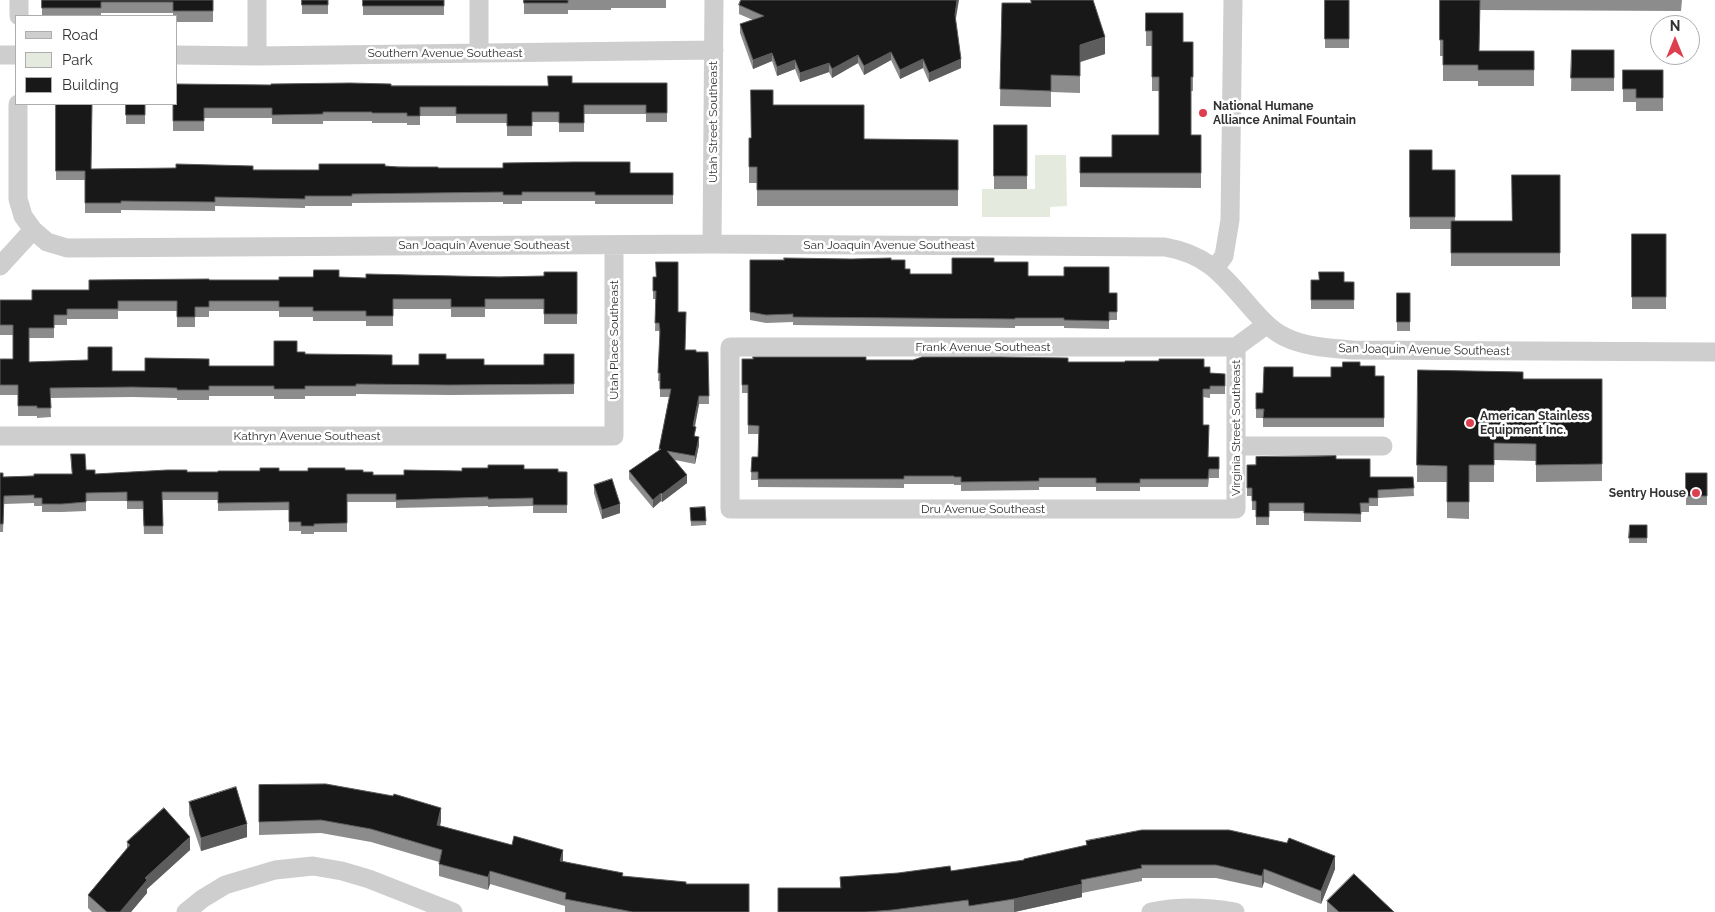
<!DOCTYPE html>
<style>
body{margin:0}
#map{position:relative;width:1715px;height:912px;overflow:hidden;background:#fff;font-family:Raleway,sans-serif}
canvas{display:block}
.legend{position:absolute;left:15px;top:15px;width:162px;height:90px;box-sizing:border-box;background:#fff;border:1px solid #adadad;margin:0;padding:6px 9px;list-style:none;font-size:15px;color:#313131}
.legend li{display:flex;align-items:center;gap:10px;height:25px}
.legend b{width:25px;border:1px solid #adadad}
.north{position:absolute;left:1650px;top:15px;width:50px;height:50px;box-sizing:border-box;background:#fff;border:1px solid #adadad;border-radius:50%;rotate:0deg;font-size:14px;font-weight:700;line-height:20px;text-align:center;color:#313131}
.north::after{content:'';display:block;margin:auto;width:18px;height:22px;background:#dd3f4e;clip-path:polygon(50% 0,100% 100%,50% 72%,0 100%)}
</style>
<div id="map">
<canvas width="1715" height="912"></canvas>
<ul class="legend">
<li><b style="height:6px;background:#cecece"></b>Road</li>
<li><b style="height:14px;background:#e5eade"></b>Park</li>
<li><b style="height:14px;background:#181818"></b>Building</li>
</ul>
<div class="north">N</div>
</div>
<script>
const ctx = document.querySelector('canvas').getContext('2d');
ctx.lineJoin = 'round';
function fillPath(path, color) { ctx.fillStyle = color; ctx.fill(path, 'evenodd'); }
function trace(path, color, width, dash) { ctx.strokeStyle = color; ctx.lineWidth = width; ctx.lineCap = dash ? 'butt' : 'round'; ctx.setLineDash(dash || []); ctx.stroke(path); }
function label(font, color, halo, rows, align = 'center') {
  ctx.font = font + ' Raleway,sans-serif'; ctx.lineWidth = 5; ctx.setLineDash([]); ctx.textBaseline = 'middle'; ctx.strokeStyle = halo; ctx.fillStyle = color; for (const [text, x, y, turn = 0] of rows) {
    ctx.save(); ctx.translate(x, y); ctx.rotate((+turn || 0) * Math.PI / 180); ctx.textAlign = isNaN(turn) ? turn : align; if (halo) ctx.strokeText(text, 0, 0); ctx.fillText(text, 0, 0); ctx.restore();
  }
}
fillPath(new Path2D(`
 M1035,155H1066L1067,206L1050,207V217H982V189H1035Z`), '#e5eade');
trace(new Path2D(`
 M257,0V56
 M19,16V0
 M479,53V0
 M0,55H16
 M176,55L257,56L714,50
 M18,104V199L23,216L33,230L47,242L67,248L712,244L1165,247C1210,255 1224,277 1253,310C1262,320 1272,331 1285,337C1305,347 1330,348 1352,350L1715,352
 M712,244L714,0
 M0,266L33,230
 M1215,268L1224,256L1230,220L1233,0
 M730,347H1236V509H730Z
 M1236,347L1266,325
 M0,436H614V245
 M1236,446H1383
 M186,912L202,899L225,885L275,870L313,866L342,871L369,879L453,912
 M1151,912C1179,906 1206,907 1235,912`), '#cecece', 19);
fillPath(new Path2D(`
 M42,0H213V22H176V16H173V13H101V16H42Z
 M302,0H328V14H302Z
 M363,0H444V15H363Z
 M524,0H666V8H611V10H568V14H524Z
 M1325,0H1349V48H1325Z
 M1440,0H1682L1681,11L1480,10L1479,51H1534V86H1478V81H1443V56H1440Z
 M1002,3L1105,54L1080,62V93L1051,92V107L1000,106Z
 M739,5L955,20L961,68L929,82L923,68L900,79L891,60L864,75L858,63L832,78L829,72L800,82L795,69L777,76L772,61L753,69L740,33V24L753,20L739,14Z
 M1146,13L1183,42H1193V91H1191V135H1201V188L1080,187V157H1112L1159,135V91H1152V46H1146Z
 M1572,50H1614V91H1571Z
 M1623,70H1663V111H1636V102H1623Z
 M572,83H667V122H646V114H584V132H559V122H532V136H507V123H456V116H420V125H407V123H372V121H323V124H272V118H204V131H173V104L271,85L548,86Z
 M56,104L91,169L319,170L385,166L438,168L630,173H673V204H595V201H522V204H503V202L352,203V206H305V208L215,206V211L121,210V213H85V180H56Z
 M126,104H145V124H126Z
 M773,105L864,139L958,140V206H757V183H749V138H751Z
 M994,125H1027V189H994Z
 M1410,150L1432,170H1455V221H1512L1560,175V266H1451V229H1410Z
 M1632,234H1666V309H1632Z
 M750,260H891L905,269L910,274H952L994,262L1028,276L1109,293H1117V320H1109V329L1064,328V326H1015V328L793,325V322L766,323L750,320Z
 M577,272V324H544V309H485V317H451V309H393V326H366V321H313V317H279V311H209V317H195V327H177V311H118V319H67V325H54V338H29V362L112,371H145L209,366H274L297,352L305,354L392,365H419L446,359L484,365H544L574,354V394L450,395L356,394V396H305V399H274V396H209V400H177V398L132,397L50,398L51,417L37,418V416H18V395H0V359H13V335H0V300H32L89,290L209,280H279L339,277L366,278L544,276Z
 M653,277L678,312L685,350L696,352H708L709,404H699L695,427V436L699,445L695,464L675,460L687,483L662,502L661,501L653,508L629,479V471L659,451L669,397H660V381H658L660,336L659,331H655L656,299H653Z
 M1311,280L1354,282V309H1311Z
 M1397,293H1410V331H1397Z
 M742,359L866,360L1068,362L1204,367L1210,373L1225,374V394H1210V398L1203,397V425L1208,457H1219V478H1209L1208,487H1140V491H1096V487H1039V490L961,491V485H954V484H904V488L758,487V480H751L752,457H758L759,434H748V393H742Z
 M1360,366L1375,376H1384V427H1263V418H1256V393H1263L1293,377H1331Z
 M1418,370L1523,379H1602V481L1536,482V461L1494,460V482H1469V519L1447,518V482H1417Z
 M1336,459L1370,477H1413L1414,496L1378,498V506H1369V512H1361V522L1304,521V511H1269V525H1256V510H1252V496H1247V465Z
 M524,469L567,472V513H533V506L488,507V506L396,508V502H347V532H314V534H301V531H289V510L218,511V500H162L163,534H144L143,509H127V501H86V511L62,512H42V506H34V503L4,504L3,532H0V473L3,477L72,474L86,470L95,474L308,471L345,470L363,472L373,475H404L462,471Z
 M1686,473H1707V505H1686Z
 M594,485L620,513L602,519L594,493Z
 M705,507L706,525L691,526L690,508Z
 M1630,525H1647V543H1629Z
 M259,785L441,821L440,826L563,861L623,876L686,884L749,912H565V906L490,884L488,890L439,876V862L371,842L321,833L259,835Z
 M189,802L247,837L201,851L189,815Z
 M1086,841L1335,869L1321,904L1264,882L1262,888L1216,878H1142V881L1082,893V897L1015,912H778L840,888V877L951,871L1024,861L1086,845Z
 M127,842L190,850L147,889V893L131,912H92L88,908V895L127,848Z
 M1327,901L1394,912H1327Z`), '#8c8c8c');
fillPath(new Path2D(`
 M957,0H959L955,24V15Z
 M1105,37V54L1080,62V93V45Z
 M891,52V60L864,75V66Z
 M772,53V61L753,69V60Z
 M858,55V63L832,78V69Z
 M923,59V68L900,79V70Z
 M961,59V68L929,82V73Z
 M795,60V69L777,76V67Z
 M829,63V72L800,82V73Z
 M699,396V404L693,434V426Z
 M699,437V445L695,464V456Z
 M687,475V483L662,502V494Z
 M661,493V501L653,508V500Z
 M620,504V513L602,519V510Z
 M441,808V821L437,837V825Z
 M247,824V837L201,851V838Z
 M190,837V850L147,889V893L131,912H120L145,878Z
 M563,850V862L560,861Z
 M1335,856V869L1321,904V891Z
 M1264,869V882L1262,888V876Z
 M490,871V884L488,890V877Z
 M1082,884V897L1014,912V899Z`), '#5d5d5d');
const building = new Path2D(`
 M42,0H213V11H173V2H101V8H42Z
 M302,0H328V5H302Z
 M363,0H444V6H363Z
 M524,0H568V3H524Z
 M741,0H957L955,15L961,59L929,73L923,59L900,70L891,52L864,66L858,55L832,69L829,63L800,73L795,60L777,67L772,53L753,60L740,24L764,16L739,5Z
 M1031,0H1093L1105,37L1080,45V76L1051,75V91L1000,89L1002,3H1031Z
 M1325,0H1349V39H1325Z
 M1440,0H1480L1479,51H1534V70H1478V65H1443V40H1440Z
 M1146,13H1183V42H1193V77H1191V135H1201V173H1080V157H1112V135H1159V77H1152V31H1146Z
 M1572,50H1614V78H1571Z
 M1623,70H1663V98H1636V89H1623Z
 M548,76H572V83H667V113H646V105H584V123H559V112H532V126H507V114H456V107H420V116H407V113H372V112H323V114L272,115V108H204V121H173V104H176V84L271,85V84L350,83L391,84V86H548Z
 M751,90H773V105H864V139L958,140V190H757V167H749V138H751Z
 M56,104H92L91,169L176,168V164L253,166V170H319V164H385V166L398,167H438V168H503V163L573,162H630V173H673V195H595V192H522V195H503V192L352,194V196H305V199L215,197V202L121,201V203H85V171H56Z
 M126,104H145V115H126Z
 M994,125H1027V176H994Z
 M1410,150H1432V170H1455V217H1410Z
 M1512,175H1560V253H1451V221H1512Z
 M1632,234H1666V297H1632Z
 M784,258L852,259L891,258V260H905V269H910V274H952V258H994V262H1028V276H1064V267H1109V293H1117V312H1109V321L1064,320V318H1015V319L793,317V314L766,315L750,312V260H784Z
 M656,262H678V312H686L685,350H696V352H708L709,396H699L693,426L696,427L694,436L699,437L695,456L667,451L687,475L662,494L661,493L653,500L629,471L661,449H659L671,389H660V373H658L660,331L659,323H655L656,291H653V277H656Z
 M314,270H339V277L366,278V274L499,277L544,276V272H577V314H544V299H485V307H451V299H393V316H366V311H313V307H279V301H209V307H195V317H177V301H118V309H67V315H54V328H29V362L88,360V347H112V371H145V358L209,359V366H274V341H297V352H305V354L392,355V365H419V354H446V359H484V365H544V354H574V384L450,385L356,384V386H305V389H274V386H209V390H177V388L132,387L50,388L51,408H37V406H18V385H0V359H13V325H0V300H32V290H89V280L209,279V280H279V277H313Z
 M1319,272H1344V282H1354V300H1311V280H1319Z
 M1397,293H1410V322H1397Z
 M753,357H866V360H913L922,357H1002L1068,358V362H1125V361H1159V359H1204V367H1210V373L1225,374V386H1210V389H1203V425H1209L1208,457H1219V469H1209L1208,479H1140V483H1096V478H1039V481L961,482V477H954V476H904V479H758V472H751L752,457H758L759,426L748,425V385H742V359H753Z
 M1343,362H1360V366H1375V376H1384V418H1263L1264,409H1256V393H1263L1264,367H1293V377H1331V367H1342Z
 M1418,370L1523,372V379H1602V464L1536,465V444L1494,443V465H1469V502H1447V466L1417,465Z
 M71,454H85L86,470H95V474L167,470H187V472H218V471H260V468H279V471H308V468H345V470H363V472H373V475H404V470L462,471V468H488V465H524V469H558V472H567V505H533V498L488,499V497L396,500V494H347V523L314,524V526H301V522H289V502L218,503V492H162L163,526H144L143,501H127V492L86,493V502L62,504H42V498H34V495L4,496L3,524H0V473H3V477L34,476V474H72Z
 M1336,456V459H1370V477H1413L1414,488L1378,490V498H1369V503H1360L1361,514L1304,513V503H1269V517H1256V501H1252V488H1247V465H1256V457Z
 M1686,473H1707V496H1686Z
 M612,479L620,504L602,510L594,485Z
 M705,507L706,521H691L690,508Z
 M1630,525H1647V538H1629Z
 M326,784L393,796L394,794L441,808L437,825L512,845L514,836L563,850L560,861L623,873L622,876L686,882V884H749V912H633L565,899L566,893L490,871L488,877L439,864L442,850L371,829L321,820L259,822V785Z
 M236,787L247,824L201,838L189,802Z
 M164,808L190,837L145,878L147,880L120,912H107L88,895L130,845L127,842Z
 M1142,830H1229L1287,843L1289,838L1335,856L1321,891L1264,869L1262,876L1216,865H1141L1142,868L1081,880L1082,884L1014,899L969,906L968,900L892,910L866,912H778V888H841L840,877L898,873L950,866L951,871L1024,860V859L1087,845L1086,841Z
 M1354,874L1394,912H1339L1327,901Z`);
fillPath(building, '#181818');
trace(building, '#5d5d5d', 1);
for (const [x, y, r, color] of [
 [1203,113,5,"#dd3f4e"],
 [1470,423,5,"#dd3f4e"],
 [1696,493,5,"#dd3f4e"]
]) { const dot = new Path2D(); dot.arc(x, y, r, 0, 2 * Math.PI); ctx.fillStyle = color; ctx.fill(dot); trace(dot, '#fff', 2); }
label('12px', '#313131', '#fff', [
 ["Southern Avenue Southeast",445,53],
 ["Utah Street Southeast",713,122,-90],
 ["San Joaquin Avenue Southeast",484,245],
 ["San Joaquin Avenue Southeast",889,245],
 ["Utah Place Southeast",614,340,-90],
 ["Frank Avenue Southeast",983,347],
 ["San Joaquin Avenue Southeast",1424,350,1],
 ["Virginia Street Southeast",1236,428,-90],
 ["Kathryn Avenue Southeast",307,436],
 ["Dru Avenue Southeast",983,509]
]);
label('bold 12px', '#313131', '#fff', [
 ["National Humane",1213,106],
 ["Alliance Animal Fountain",1213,120],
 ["American Stainless",1480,416],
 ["Equipment Inc.",1480,430],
 ["Sentry House",1686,493,"right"]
], 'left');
</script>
